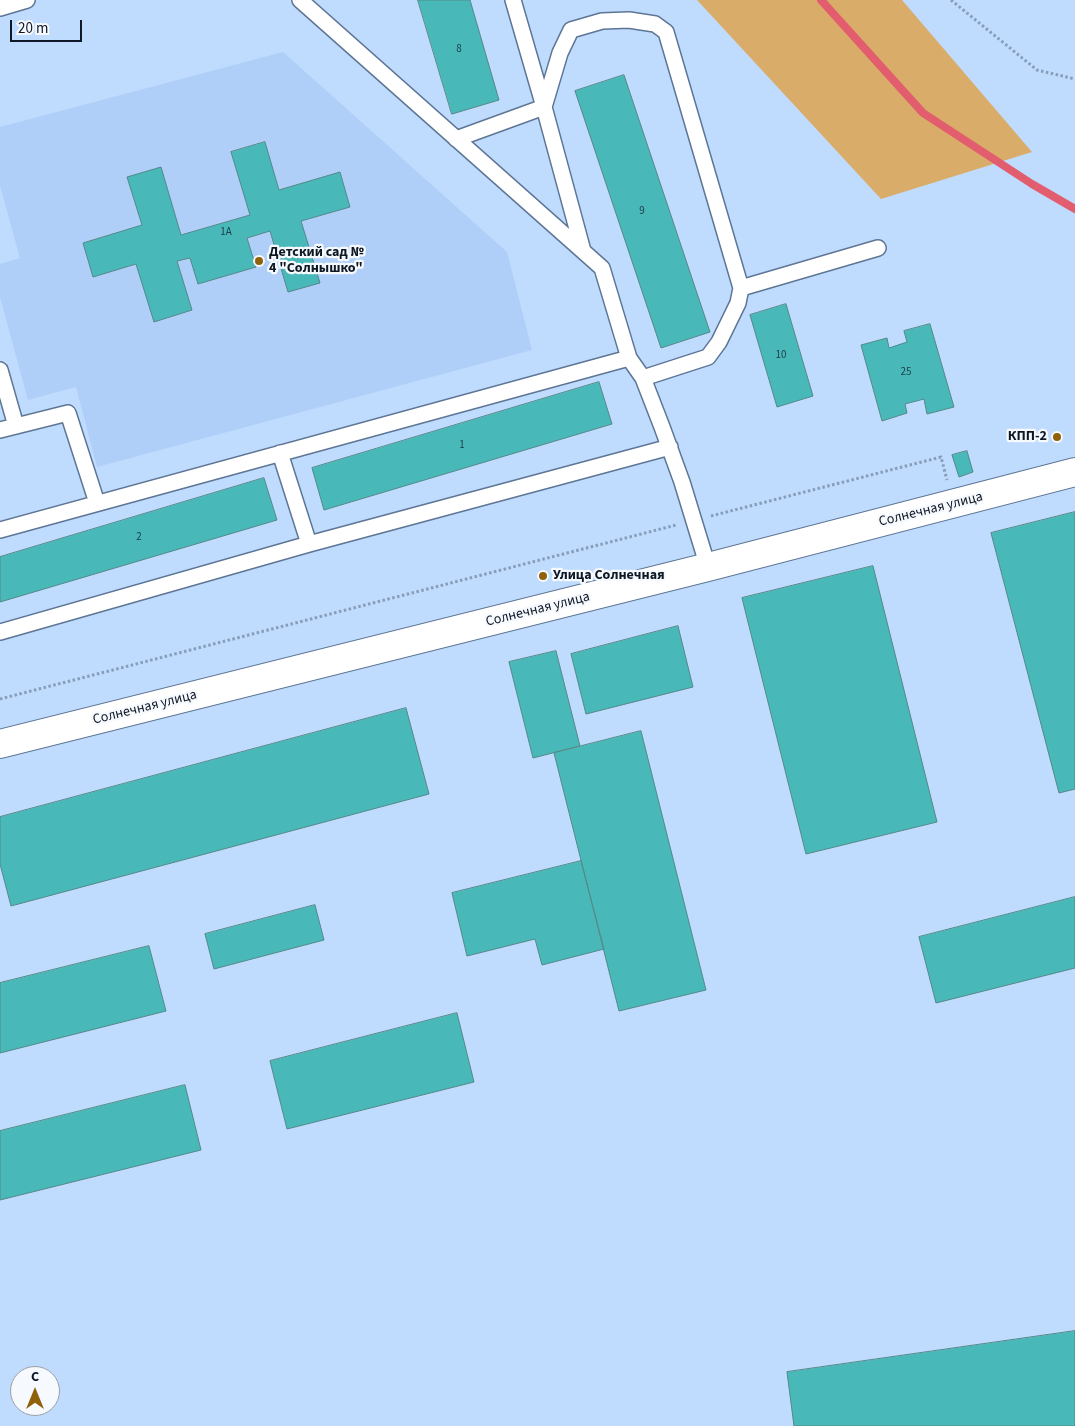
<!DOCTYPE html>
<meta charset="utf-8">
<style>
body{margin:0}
#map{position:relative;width:1075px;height:1426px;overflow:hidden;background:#bfdbfe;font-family:"Source Sans 3",sans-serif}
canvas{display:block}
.north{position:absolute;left:10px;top:1366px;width:50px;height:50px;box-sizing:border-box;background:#f6f9fd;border:1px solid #9a9fa7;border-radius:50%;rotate:0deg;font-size:14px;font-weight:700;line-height:20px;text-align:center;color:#0f1825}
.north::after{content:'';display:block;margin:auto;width:18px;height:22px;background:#90610b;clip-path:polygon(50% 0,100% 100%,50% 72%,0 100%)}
.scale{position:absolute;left:10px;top:20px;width:72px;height:22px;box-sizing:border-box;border:2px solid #0f1825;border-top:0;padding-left:6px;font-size:15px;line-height:18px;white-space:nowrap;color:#0f1825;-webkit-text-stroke:4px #f6f9fd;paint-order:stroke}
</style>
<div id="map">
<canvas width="1075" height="1426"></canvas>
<div class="north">С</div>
<div class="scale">20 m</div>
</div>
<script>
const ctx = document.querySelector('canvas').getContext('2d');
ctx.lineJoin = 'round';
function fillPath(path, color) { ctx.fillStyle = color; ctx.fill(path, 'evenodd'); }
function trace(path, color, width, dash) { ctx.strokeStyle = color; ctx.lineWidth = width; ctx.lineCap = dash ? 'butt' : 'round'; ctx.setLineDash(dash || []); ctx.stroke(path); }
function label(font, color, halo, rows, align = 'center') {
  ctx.font = font + ' "Source Sans 3",sans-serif'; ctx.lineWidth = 4.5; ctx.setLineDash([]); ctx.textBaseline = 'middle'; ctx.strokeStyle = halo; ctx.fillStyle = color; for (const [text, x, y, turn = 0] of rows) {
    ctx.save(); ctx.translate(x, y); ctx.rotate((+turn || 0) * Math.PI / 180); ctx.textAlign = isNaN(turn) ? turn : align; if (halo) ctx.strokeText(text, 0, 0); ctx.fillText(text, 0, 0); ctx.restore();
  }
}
fillPath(new Path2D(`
 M283,52L507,252L532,350L97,467L76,387L28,400L0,297V264L20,258L0,186V127Z`), '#afcff8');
fillPath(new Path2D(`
 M697,0H902L1032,152L881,199Z`), '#daac69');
trace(new Path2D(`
 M821,0L923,113L1032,184L1075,209`), '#e25d6e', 8);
const building = new Path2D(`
 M418,0H470L499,100L452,114Z
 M624,75L710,332L661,348L575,91Z
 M265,142L279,190L340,172L350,207L301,221L320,283L288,292L270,231L247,238L256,267L198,284L190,258L177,261L192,310L154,322L136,264L93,277L83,243L142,225L127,177L161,167L181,235L250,215L231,152Z
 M786,304L813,396L777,407L750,315Z
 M930,324L954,407L927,414L924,399L905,404L907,413L882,421L861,345L887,338L889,348L907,342L904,331Z
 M599,382L612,424L324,510L312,468Z
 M967,451L973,472L959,477L952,455Z
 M264,478L277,520L0,602V557Z
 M1075,512V789L1059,793L991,533Z
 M873,566L937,822L806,854L742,598Z
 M678,626L693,687L586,714L571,654Z
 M556,651L580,746L533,758L509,662Z
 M406,708L429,794L11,906L0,864V817Z
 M641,731L706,990L619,1011L554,753Z
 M581,861L604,949L542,965L535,939L467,956L452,893Z
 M1075,897V968L936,1003L919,937Z
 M315,905L324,940L214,969L205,934Z
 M149,946L166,1011L0,1053V983Z
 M457,1013L474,1082L287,1129L270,1061Z
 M185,1085L201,1150L0,1200V1131Z
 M1075,1331V1426H794L787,1372Z`);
fillPath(building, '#49b8b8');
trace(building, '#548989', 1);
const lane = new Path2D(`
 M300,0L602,268L629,358L643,378L662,427L682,482L708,567
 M0,8L27,0
 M456,139L544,107L513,0
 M583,251L544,107L560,53L571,30L602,21L629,20L655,24L666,32L741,288L738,303L719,342L708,357L643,378
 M741,288L878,248
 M0,370L16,426
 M0,430L68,413L97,503
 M280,453L309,544
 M0,530L629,358
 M0,632L309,544L670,447`);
const secondary = new Path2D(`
 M0,744L708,567L1075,472`);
trace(lane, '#5e7695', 18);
trace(secondary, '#5e7695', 30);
trace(new Path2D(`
 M951,0L1037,70L1075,79
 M711,516L941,457L947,480
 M0,699L676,525`), '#879db8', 3, [2.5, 2.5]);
trace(lane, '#fff', 15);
trace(secondary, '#fff', 28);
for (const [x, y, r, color] of [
 [259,261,5,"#90610b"],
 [1057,437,5,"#90610b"],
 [543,576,5,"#90610b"]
]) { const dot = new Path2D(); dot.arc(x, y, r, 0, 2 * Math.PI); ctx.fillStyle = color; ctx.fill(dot); trace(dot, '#f6f9fd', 2); }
label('11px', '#1e404a', null, [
 ["8",459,50],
 ["9",642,212],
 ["1А",226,233],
 ["10",781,356],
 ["25",906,373],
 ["1",462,446],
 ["2",139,538]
]);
label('bold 14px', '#0f1825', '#f6f9fd', [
 ["Детский сад №",269,253],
 ["4 \"Солнышко\"",269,269],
 ["КПП-2",1047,437,"right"],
 ["Улица Солнечная",553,576]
], 'left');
label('14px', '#0f1825', '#f6f9fd', [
 ["Солнечная улица",931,510,-14],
 ["Солнечная улица",538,610,-14],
 ["Солнечная улица",145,708,-14]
]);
</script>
